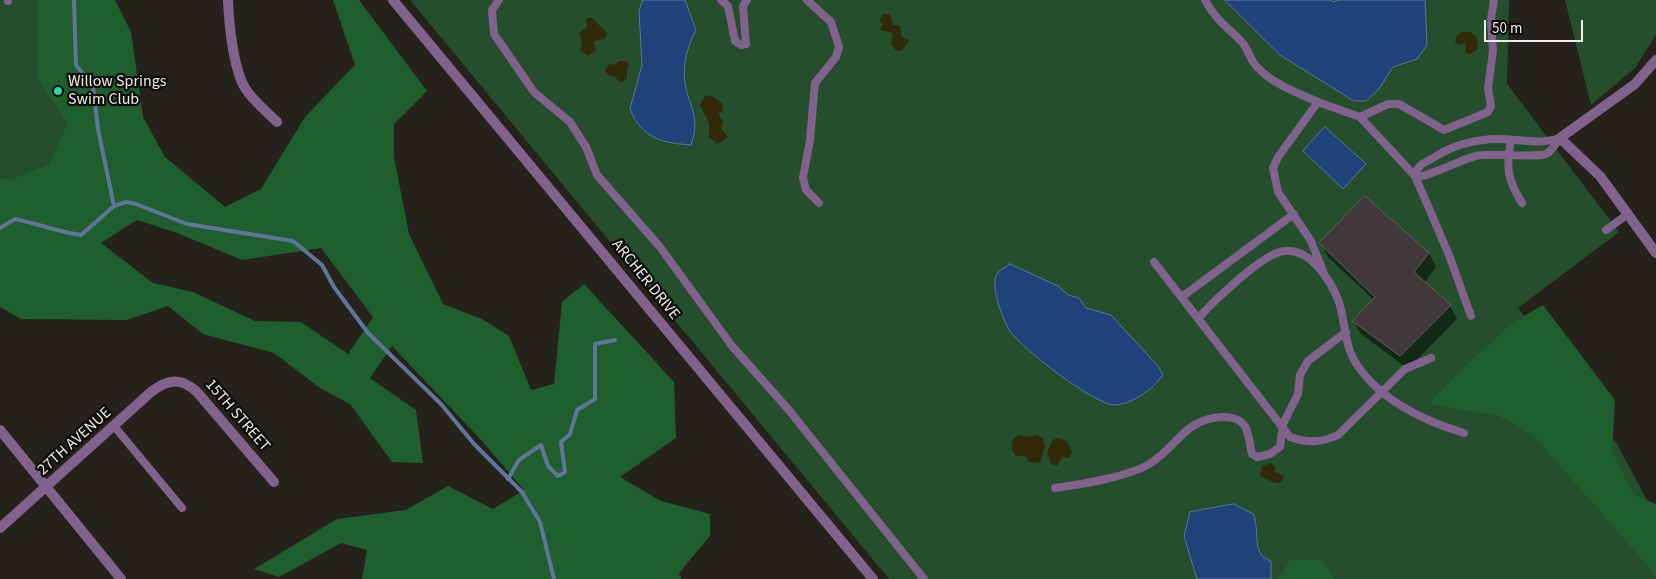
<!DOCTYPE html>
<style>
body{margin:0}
#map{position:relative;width:1656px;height:579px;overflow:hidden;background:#24221a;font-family:"Source Sans 3",sans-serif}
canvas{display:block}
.scale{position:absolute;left:1484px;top:20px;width:99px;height:22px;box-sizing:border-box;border:2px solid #eeece7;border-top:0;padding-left:6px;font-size:15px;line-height:18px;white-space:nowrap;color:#eeece7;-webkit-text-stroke:4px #0c0b08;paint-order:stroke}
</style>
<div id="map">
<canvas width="1656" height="579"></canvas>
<div class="scale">50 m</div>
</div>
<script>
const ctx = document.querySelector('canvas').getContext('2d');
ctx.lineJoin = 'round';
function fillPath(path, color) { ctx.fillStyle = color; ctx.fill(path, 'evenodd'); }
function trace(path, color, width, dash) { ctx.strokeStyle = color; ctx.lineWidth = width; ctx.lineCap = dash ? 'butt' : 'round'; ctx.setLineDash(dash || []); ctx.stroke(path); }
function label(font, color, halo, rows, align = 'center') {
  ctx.font = font + ' "Source Sans 3",sans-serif'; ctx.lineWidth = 4.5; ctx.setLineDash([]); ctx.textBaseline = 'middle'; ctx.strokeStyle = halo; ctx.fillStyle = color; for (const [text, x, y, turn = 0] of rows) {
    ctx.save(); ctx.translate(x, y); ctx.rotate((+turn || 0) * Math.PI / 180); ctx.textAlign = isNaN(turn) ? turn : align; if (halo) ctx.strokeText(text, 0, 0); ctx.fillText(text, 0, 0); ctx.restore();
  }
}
fillPath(new Path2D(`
 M0,0H104L127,183L0,285Z
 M410,0H1509L1507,84L1619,232L1518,308L1617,444L1656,517V579H889Z
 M1565,0H1656V35L1635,68L1591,105Z`), '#244e2c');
fillPath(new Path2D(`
 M37,0H115L131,32L143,117L165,157L225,207L261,189L305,117L355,65L333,0H359L427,91L394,124V157L409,234L443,304L482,319L509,336L531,390L554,384L562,302L584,284L674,382L676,438L620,477L661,501L710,514V536L679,573L681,579H362L367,550L341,543L279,577L254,569L337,519L406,510L448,486L493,509L524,490L481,440L392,346L370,378L416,410L423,463L392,462L350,404L320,388L274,353L203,334L168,306L127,320L21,319L0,307V178L11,180L49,164L68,124L37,78ZM137,220L177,233L242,260L321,248L373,317L348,354L301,322L255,321L193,292L153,283L101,243Z
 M1543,305L1615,400L1612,452L1634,495L1656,504V579L1653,572L1533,435L1499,416L1429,404L1460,371L1512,323Z
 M1291,559L1323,560L1334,579H1278Z`), '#1f5f2e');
fillPath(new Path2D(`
 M883,14H890L893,25L900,26L902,37L909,40L902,51H896L891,43L893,33L880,30L883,24L879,21Z
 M591,17L607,33L605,39L594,41L596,50L588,56L580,50L582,45L580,32L587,27L586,19Z
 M1462,32H1470L1477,37L1478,49L1470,54L1465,52L1466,43L1459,45L1455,42L1457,35Z
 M619,61H626L629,64L627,70V78L621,83L615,77L608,75L605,70L610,63L615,65Z
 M706,95L712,96L722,103L723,110L718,114L723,121L721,129L728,137L717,144L709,137V123L700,105Z
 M1019,435L1030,437L1036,435L1043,438L1045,446L1040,463L1029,462L1025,456H1016L1012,450V440Z
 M1057,438L1067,441L1072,452L1069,458L1062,457L1057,466L1051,464L1047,452L1053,440Z
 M1271,463L1275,467V472L1284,476L1281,483H1275L1260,476L1262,466Z`), '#312907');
const water = new Path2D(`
 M643,0H685L696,30C688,45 682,66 685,83C689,107 701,118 691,145C663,143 642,139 630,109L642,65L639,11Z
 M1225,0H1330L1333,2L1339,0H1425L1427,45L1417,59L1393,67L1379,89L1366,101H1354L1280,55Z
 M1325,127L1366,164L1343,189L1303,151Z
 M1010,264L1058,286L1068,295L1079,298L1086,308L1111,315L1158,366L1163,375C1153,389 1133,404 1115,405C1096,406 1021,348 1010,331C1003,320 991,289 996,276C998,270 1005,268 1010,264Z
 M1234,504L1253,514C1261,532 1250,554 1271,561V579H1197L1184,536L1190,512Z`);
fillPath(water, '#21437b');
trace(water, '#5e769b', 1);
fillPath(new Path2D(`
 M1321,243L1429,253L1436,267L1424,283L1450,305L1457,319L1408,369L1361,334L1353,321L1374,300L1328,257Z`), '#0007');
trace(new Path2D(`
 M74,0L76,65L93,87L98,129L114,206
 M0,228L15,219C39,224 58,232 81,235L114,206L126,202L136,204L187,224L293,241L322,265L334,287L368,333L441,404L474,444L522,492L540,522L554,579
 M508,479L519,460L541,445L548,466L558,476L565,472L561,442L570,434L577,410L595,399V344L615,340`), '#5e769b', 4);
const building = new Path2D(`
 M1365,196L1429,253L1414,272L1451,305L1400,356L1352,321L1375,297L1319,243Z`);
fillPath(building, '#41383b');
trace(building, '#655c5f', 1);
trace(new Path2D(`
 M499,0L492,10L494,34L534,92L570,122L586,147L597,175L660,247L732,346L788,409L924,579
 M721,0L728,6L735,41L741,45L746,44L743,6L747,0
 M807,0L831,22L839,47L836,57L815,83L810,140L803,178L806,190L819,203
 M1205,0C1214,18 1227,27 1241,41C1248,48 1250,60 1257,67C1273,84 1297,93 1318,102L1278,157L1273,168L1278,192L1311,241L1323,271
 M8,1V0
 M1318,102L1360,117L1388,104H1399L1444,130L1488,112L1491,106L1488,88L1493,51L1491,19L1494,0
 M1360,117L1415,176L1449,255L1471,316
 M1560,138C1557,142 1553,149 1548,153C1540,159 1492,152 1476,156C1461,159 1424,180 1415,176C1416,166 1424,163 1433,158C1453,145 1475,139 1499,139C1520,139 1540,145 1560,138Z
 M1511,140C1506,168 1507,179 1522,203
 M1606,230L1628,214
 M1154,262L1290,437C1307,443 1321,443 1338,435L1405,369L1431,358
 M1183,296L1294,214
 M1198,318C1214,301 1263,253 1284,251C1311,248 1331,281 1339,302C1345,321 1344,341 1353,358C1374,397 1423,421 1464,433
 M114,426L182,508
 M1055,488C1080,485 1131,476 1151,463C1178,445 1186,418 1223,417C1233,417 1241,419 1246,428C1249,435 1250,446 1252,454L1257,457L1270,454L1280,447L1283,424L1298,394L1300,375L1308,361L1346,332`), '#80628d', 8);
trace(new Path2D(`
 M228,0C229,23 233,68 245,88C253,101 266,111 277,122
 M1656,60L1635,84L1560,138L1600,176L1656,253
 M0,430L121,579
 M0,528L151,392C168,379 181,377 197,392L274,482`), '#80628d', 10);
trace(new Path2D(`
 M393,0L873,579`), '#80628d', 10);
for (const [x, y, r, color] of [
 [58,91,5,"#32d4a9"]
]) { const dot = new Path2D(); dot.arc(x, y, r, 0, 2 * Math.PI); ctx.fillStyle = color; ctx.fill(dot); trace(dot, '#0c0b08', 2); }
label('16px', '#eeece7', '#0c0b08', [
 ["Willow Springs",68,82],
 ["Swim Club",68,100]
], 'left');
label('16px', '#eeece7', '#0c0b08', [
 ["ARCHER DRIVE",645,280,51],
 ["15TH STREET",237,416,49],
 ["27TH AVENUE",75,442,-42]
]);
</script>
